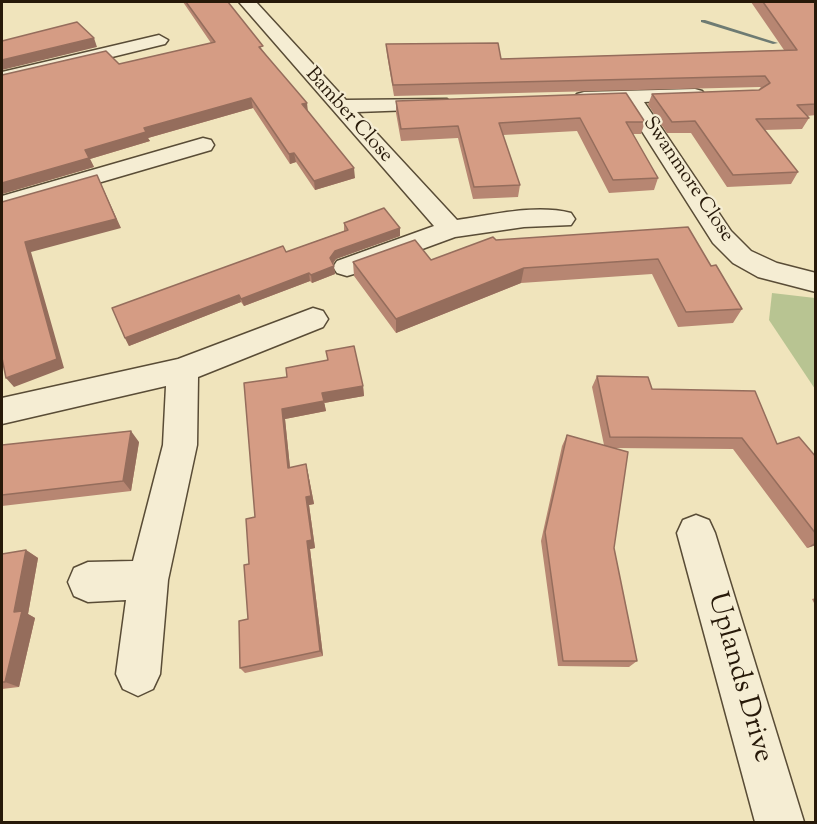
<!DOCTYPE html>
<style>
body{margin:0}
#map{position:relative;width:817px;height:824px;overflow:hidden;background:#f0e4bc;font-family:"Sorts Mill Goudy",serif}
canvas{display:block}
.frame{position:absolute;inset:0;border:3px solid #271909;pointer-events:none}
</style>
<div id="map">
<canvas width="817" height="824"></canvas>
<div class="frame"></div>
</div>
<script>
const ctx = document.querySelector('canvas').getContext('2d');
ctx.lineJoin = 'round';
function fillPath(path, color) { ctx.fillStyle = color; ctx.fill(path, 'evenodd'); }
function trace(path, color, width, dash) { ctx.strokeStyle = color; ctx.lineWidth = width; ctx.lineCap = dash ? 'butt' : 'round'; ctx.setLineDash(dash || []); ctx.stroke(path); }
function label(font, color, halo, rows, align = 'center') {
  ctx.font = font + ' "Sorts Mill Goudy",serif'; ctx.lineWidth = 4.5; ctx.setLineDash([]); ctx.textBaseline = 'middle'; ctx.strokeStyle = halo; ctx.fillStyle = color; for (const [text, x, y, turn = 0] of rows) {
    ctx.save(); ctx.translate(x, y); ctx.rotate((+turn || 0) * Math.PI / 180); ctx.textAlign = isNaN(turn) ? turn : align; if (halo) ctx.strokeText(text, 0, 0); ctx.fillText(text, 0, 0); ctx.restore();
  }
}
fillPath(new Path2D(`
 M772,293L815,298V389L769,320Z`), '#b8c492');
fillPath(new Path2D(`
 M701,20H705L778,43L773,44L701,22Z`), '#6e7b73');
const minor = new Path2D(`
 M239,2H256L346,100L447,99L450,103L447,107L440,109L357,112L457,220C493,215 535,204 571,213L575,219L571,225L524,227L455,237L357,273L347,276L337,273L333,267L337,261L434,226Z
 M159,35L168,40L165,44L2,84V72Z
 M695,89L702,91L705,95L702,99L644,102L731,231L751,251L777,263L816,273V292L758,277L733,263L713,243L624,103L577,102L574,98L577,94L584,92Z
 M203,138L211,140L214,145L211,150L2,211V196Z
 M313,308L323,311L328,319L323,327L198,377L197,445L168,580L160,674L153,689L138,696L123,689L116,674L126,600L88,602L74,596L68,582L74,568L88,562L133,561L163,445L166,386L2,424V398L178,359Z
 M696,515L709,520L715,533L804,822H755L677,533L683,520Z`);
trace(minor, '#594c36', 3);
fillPath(minor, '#f5edd3');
fillPath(new Path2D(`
 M183,2H228L264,52L308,112L355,178L315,190L296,162L290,164L253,108L148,138L150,141L90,159L94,167L2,194V75L119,64L211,43Z
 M751,2H816V115L807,116L809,118L802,129L764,130L798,172L791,184L727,187L691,133H667L648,105L652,94L759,90L761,88L760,87L394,96L387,55L386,44L501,59L784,50Z
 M396,101L645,122L641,134H633L658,178L654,190L609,193L577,131L503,135L520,185L518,197L473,199L458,138L401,141L396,113Z
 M344,223L400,228V236L336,259L333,264L335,274L312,283L310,281L244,306L241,302L129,346L125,338L286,252L344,231Z
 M496,240L711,266L742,309L733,323L678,327L652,274L521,283L396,333L354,276L353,262L431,260Z
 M328,360L363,386L364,396L324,403L326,411L285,419L290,468L306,464L308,473L314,504L309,505L315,548L310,549L323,656L245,673L240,668L248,619L249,564L255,517L287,377Z
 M597,376L652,389L777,444L816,457V545L807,548L733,449L612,448L614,548L637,661L629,667L558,666L541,541L562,446L567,435L604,445L592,387Z
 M139,442L131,491L2,506V445Z
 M26,550L38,558L28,614L35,618L19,687L2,689V554Z
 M816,598V607L812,599Z`), '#b78672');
fillPath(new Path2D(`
 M94,38L97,47L2,70V60Z
 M251,98L253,108L148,138L150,141L90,159L94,167L2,194V183L85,150L144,128Z
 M307,103L308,112L302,104Z
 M294,153L296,162L290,164L289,154Z
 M354,168L355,178L315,190L314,181Z
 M97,175L121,228L31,252L64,368L14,387L6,378L25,242Z
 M400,228V236L336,259L331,266L330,258L335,251Z
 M334,266L335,274L312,283L311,275Z
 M524,268L521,283L396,333V319Z
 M309,273L310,281L244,306L241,299Z
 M239,295L241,302L129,346L125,338Z
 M363,386L364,396L324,403L322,393Z
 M324,401L326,411L285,419L291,477L288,468L282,409Z
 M131,431L139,442L131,491L123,481Z
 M306,464L308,473L314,504L309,505L315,548L310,549L323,656L320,651L307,541Z
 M816,542V545L807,548Z
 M26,550L38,558L28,614L35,618L19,687L5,682L14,612Z`), '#956d5c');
const building = new Path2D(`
 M186,2H228L263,46L259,47L307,103L302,104L354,168L314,181L294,153L289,154L251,98L144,128L146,132L85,150L89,158L2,183V75L106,51L119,64L215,42Z
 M763,2H816V104L797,105L809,118L756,119L798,172L733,175L695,121L672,122L652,94L759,90L770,83L765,76L393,85L386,44L498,43L501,59L797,50Z
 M77,22L94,38L2,60V41Z
 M626,93L645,122H626L658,178L613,180L580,118L499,123L520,185L474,187L458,126L401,129L396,101Z
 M97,175L116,219L25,242L57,359L6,378L2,358V202Z
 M384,208L400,228L335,251L330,258L334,266L311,275L309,273L241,299L239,295L125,338L112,308L283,246L286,252L348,230L344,223Z
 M688,227L711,266L716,265L742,309L686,312L658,259L524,268L396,319L353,262L415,240L431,260L493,237L496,240Z
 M354,346L363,386L322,393L324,401L282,409L288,468L306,464L311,496L306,497L312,540L307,541L320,651L240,668L239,621L248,619L244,565L249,564L246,519L255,517L244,383L287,377L286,368L328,360L326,351Z
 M597,376L648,377L652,389L755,391L777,444L799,437L816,457V534L742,438L610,437Z
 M131,431L123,481L2,495V445Z
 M567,435L628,452L614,548L637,661H563L545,532Z
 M26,550L14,612L22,611L5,682H2V554Z`);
fillPath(building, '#d59c84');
trace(building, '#956d5c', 1.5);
label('20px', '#271909', '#f5edd3', [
 ["Bamber Close",348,116,48],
 ["Swanmore Close",687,180,56]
]);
label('28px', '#271909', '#f5edd3', [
 ["Uplands Drive",738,678,74]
]);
</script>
